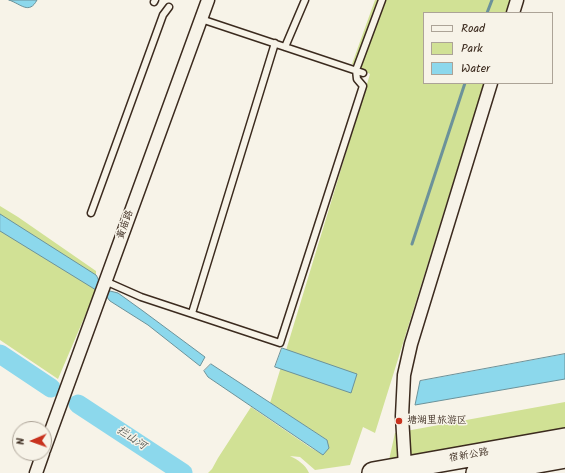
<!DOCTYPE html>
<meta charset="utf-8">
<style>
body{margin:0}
#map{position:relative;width:565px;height:473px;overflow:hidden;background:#f7f3e8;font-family:Kalam,sans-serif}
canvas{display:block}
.legend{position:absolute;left:423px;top:12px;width:130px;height:72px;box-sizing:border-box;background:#f7f3e8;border:1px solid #aca397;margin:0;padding:5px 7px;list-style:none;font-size:12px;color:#3b2a1e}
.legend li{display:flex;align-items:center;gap:8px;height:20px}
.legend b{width:20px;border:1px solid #aca397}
.north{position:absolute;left:12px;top:421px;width:40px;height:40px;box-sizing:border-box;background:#f7f3e8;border:1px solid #aca397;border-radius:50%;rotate:268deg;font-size:11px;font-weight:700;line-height:16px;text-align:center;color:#3b2a1e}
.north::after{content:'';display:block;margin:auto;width:14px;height:18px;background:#c8321e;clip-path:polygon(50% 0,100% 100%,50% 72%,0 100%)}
</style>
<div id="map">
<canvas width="565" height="473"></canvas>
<ul class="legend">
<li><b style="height:5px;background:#f7f3e8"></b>Road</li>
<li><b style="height:11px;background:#d1e195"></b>Park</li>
<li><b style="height:11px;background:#8cd8ec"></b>Water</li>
</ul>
<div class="north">N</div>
</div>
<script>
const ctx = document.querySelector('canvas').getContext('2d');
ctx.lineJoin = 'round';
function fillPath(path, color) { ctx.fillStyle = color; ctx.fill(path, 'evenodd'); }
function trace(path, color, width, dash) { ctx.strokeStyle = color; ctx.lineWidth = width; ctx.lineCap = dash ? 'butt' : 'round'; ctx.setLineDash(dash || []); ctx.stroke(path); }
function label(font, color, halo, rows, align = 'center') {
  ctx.font = font + ' Kalam,"LXGW WenKai TC",sans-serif'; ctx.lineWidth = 3; ctx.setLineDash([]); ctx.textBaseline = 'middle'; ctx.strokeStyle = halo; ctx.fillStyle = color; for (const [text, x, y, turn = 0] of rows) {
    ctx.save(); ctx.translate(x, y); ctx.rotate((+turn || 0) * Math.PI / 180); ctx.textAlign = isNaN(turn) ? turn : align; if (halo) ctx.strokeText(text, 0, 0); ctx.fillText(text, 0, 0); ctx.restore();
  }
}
fillPath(new Path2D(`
 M375,0H510L506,13H424V83H484L375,433L363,427L350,465L315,470L300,457L290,456C298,460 305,464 309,473H208L212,469L218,458L251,407L311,448L324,455L327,440L270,403L370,74L352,64Z
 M0,206L18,217L96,271V290L58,379L0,340Z
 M565,402V429L389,460L395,433Z`), '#d1e195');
const water = new Path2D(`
 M9,0H37C29,15 21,4 9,0Z
 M0,214L96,275C100,281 99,284 96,290L0,231Z
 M110,291L118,293L143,311L205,357L200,366L148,325L110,301L106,296Z
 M282,348L357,374L351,393L275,367Z
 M565,354V379L415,405L420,381Z
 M211,364L327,440L329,448L323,455L208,377L204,371Z`);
fillPath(water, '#8cd8ec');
trace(water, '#6c929a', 1);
trace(new Path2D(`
 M487,13L492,0
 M412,244L465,83`), '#6c929a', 3);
trace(new Path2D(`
 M0,354L51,388
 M78,404L183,473`), '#8cd8ec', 19);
const service = new Path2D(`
 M154,2L155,0
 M201,19L363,73
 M285,47L305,0
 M91,213L163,15L169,7
 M105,281L141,297L280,343L363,86L357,79L356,70L382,0
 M192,313L275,43`);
const minor = new Path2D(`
 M513,13L517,0
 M44,450L208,0
 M405,467L402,416L404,375L411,344L491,83
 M36,473L43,453`);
const trunk = new Path2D(`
 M373,473L565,439
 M477,473L565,457`);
trace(service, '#3b2a1e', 9);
trace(minor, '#3b2a1e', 15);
trace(trunk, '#3b2a1e', 24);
trace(service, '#f7f3e8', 6);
trace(minor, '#f7f3e8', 12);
trace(trunk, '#f7f3e8', 21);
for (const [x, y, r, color] of [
 [399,421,4,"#c8321e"]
]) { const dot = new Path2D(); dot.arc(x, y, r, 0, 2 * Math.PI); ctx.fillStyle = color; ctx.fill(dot); trace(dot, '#f7f3e8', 1.5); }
label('10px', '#3b2a1e', '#f7f3e8', [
 ["黄庙路",126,225,-70],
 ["宿新公路",469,456,-10]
]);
label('10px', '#3b2a1e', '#f7f3e8', [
 ["塘湖里旅游区",407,421]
], 'left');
label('italic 11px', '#4f5652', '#f7f3e8', [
 ["拦山河",131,439,33]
]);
</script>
